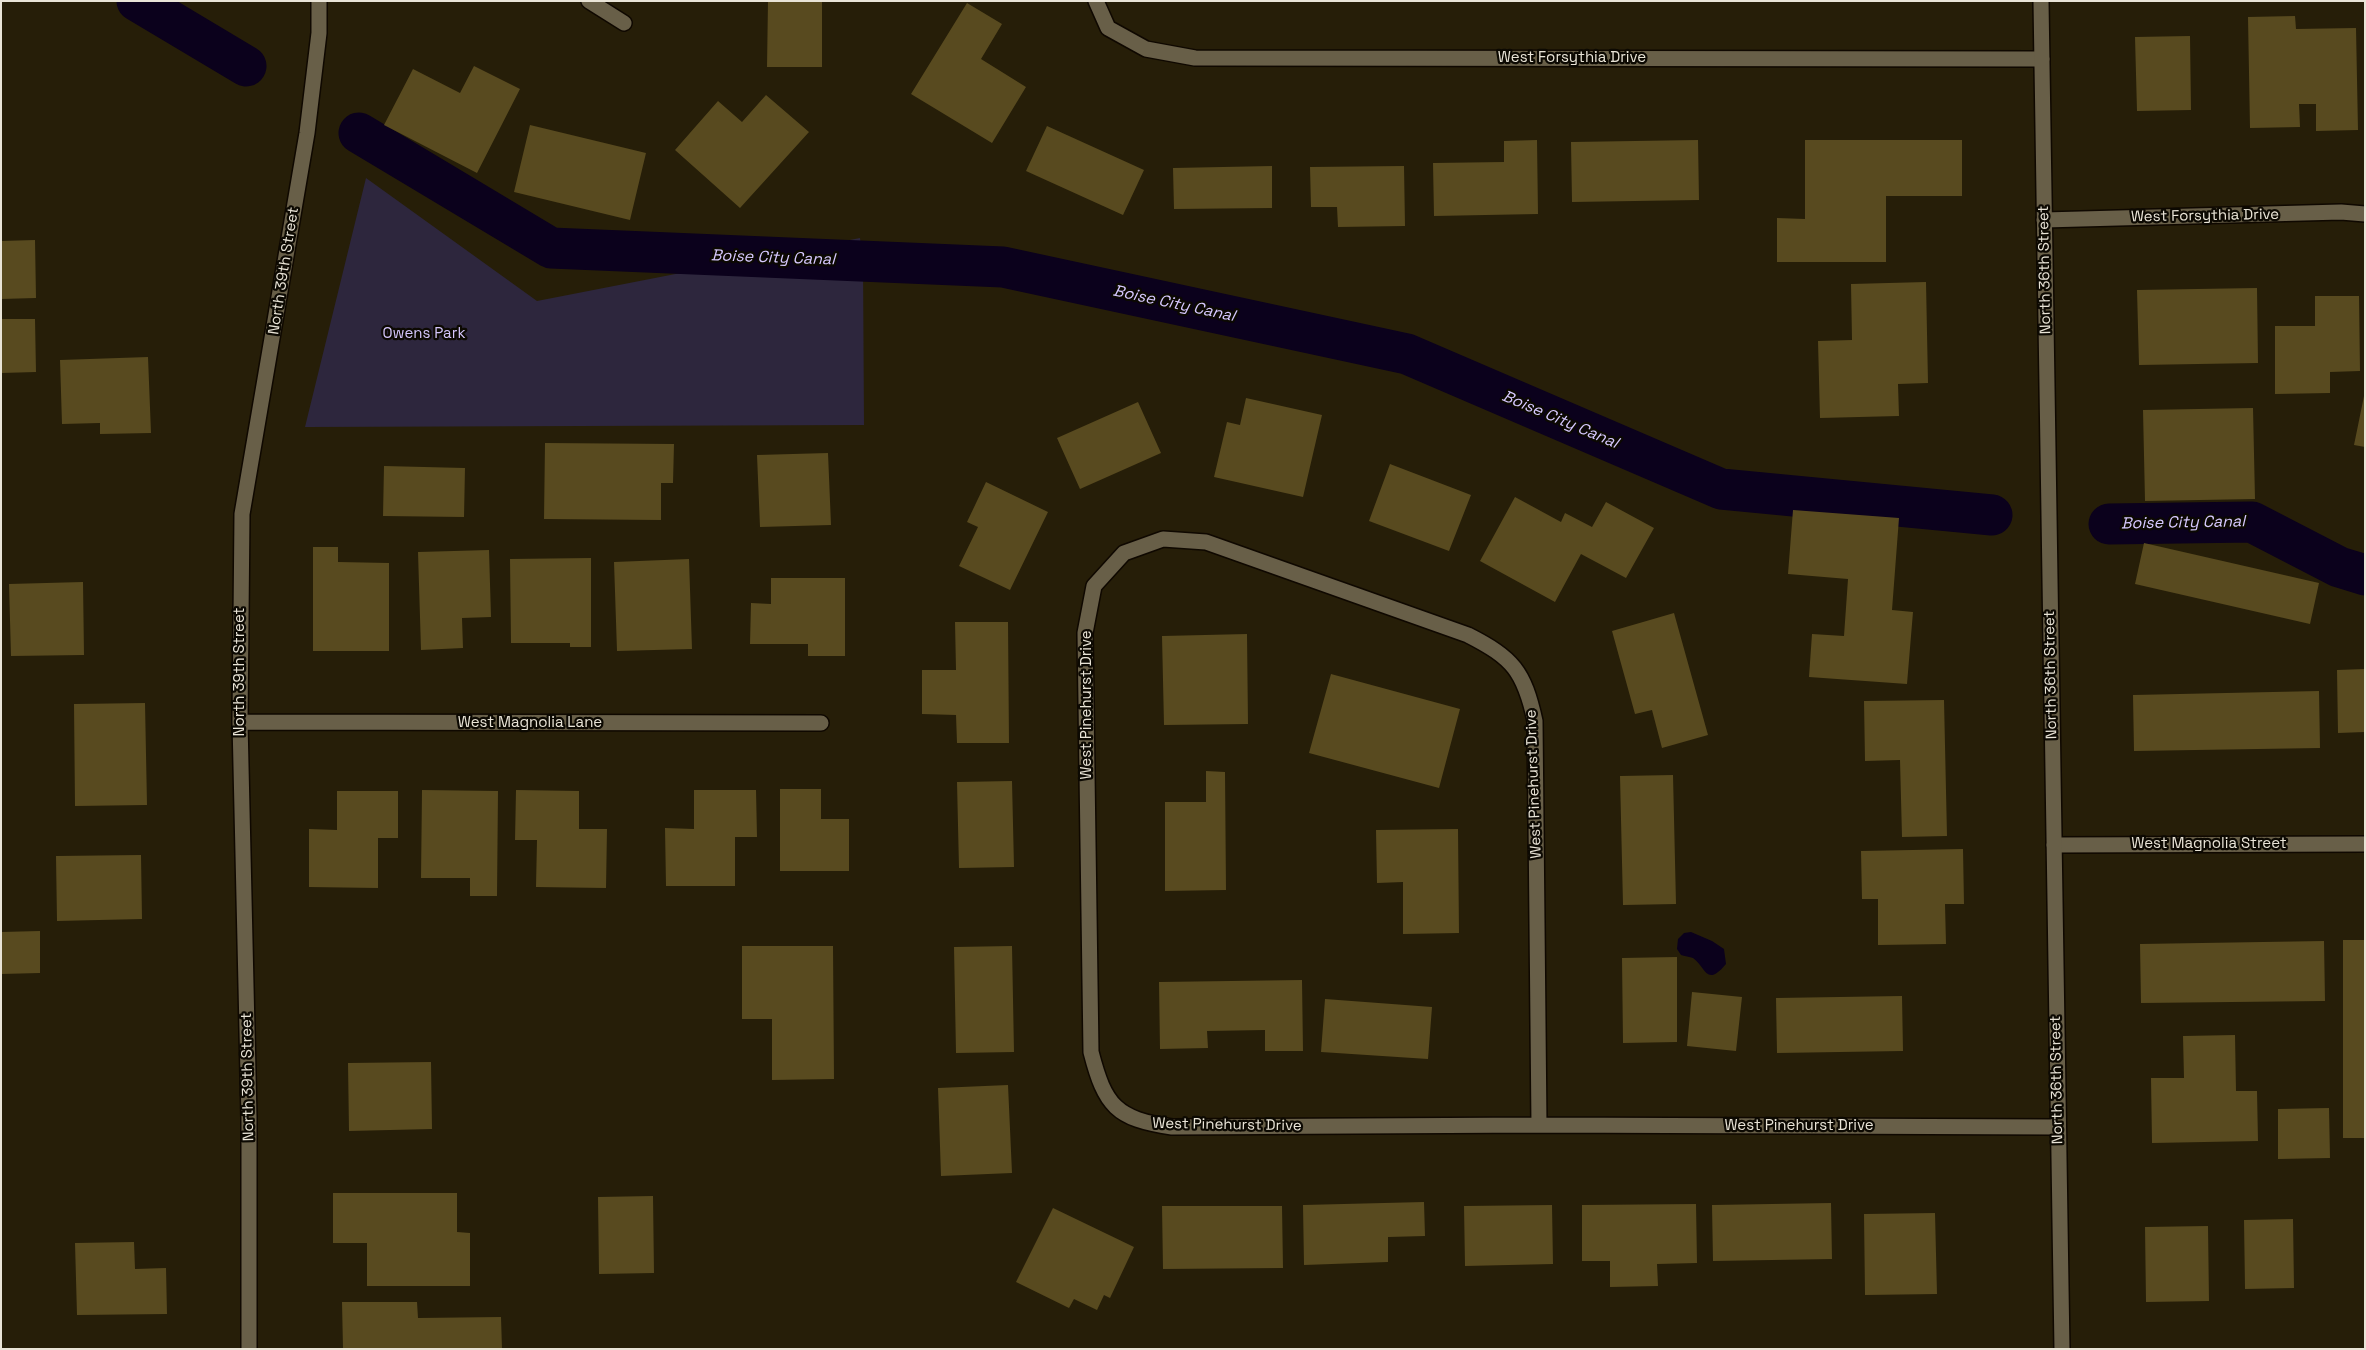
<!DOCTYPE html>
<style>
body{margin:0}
#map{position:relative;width:2366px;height:1350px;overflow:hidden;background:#261e08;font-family:"Space Grotesk",sans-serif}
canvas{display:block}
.frame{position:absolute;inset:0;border:2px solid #e9e4d7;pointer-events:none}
</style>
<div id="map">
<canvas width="2366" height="1350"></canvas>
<div class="frame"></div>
</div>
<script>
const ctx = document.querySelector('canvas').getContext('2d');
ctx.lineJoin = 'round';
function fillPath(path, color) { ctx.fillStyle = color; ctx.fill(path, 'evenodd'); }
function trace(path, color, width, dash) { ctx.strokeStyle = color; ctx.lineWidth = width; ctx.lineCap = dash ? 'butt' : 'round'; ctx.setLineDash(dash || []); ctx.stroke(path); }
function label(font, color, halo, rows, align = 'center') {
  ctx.font = font + ' "Space Grotesk",sans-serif'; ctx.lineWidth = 4.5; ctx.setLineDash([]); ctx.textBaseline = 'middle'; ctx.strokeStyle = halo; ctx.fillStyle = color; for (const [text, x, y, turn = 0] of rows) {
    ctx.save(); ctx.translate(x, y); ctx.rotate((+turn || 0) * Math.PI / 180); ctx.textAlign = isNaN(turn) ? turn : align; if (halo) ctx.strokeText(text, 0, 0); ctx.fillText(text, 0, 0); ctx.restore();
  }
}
fillPath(new Path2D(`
 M366,178L537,301L860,238L863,260L864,425L305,427Z`), '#2d263d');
fillPath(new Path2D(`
 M1691,932L1712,941L1724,949L1726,964C1706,988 1706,967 1693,958C1690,957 1684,956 1681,955L1677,949L1678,939L1684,933Z`), '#0b011c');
trace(new Path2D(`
 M137,1L246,66
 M359,133L551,248L1003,267L1407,354L1721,489L1992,515
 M2109,524L2252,522L2339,567L2365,575`), '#0b011c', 41);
fillPath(new Path2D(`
 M768,1H822V67H767Z
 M967,3L1002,24L981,59L1026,87L992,143L911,94Z
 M2295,16L2296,29L2356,28L2358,130L2316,131V104H2299L2300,127L2250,128L2248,17Z
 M2190,36L2191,110L2137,111L2135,37Z
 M474,66L520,89L477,173L384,125L413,69L460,93Z
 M766,95L809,132L740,208L675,150L718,101L742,122Z
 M530,125L646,153L630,220L514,192Z
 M1047,126L1144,170L1123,215L1026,171Z
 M1537,140L1538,214L1434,216L1433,163L1504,162V141Z
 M1698,140L1699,200L1572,202L1571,142Z
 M1805,140H1962V196H1886V262H1777V218L1805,219Z
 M1272,166V208L1174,209L1173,168Z
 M1404,166L1405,226L1338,227L1337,207H1311L1310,167Z
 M35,240L36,298L1,299V241Z
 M1926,282L1928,383L1898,384L1899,416L1820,418L1818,341L1852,340L1851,284Z
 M2257,288L2258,363L2139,365L2137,290Z
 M2315,296H2359L2360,371L2330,372V393L2275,394V326H2315Z
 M1,319H35L36,372L1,373Z
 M148,357L151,433L100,434V423L62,424L60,360Z
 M2364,396H2365V447L2354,445Z
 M1246,398L1322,415L1303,497L1214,477L1227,422L1240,425Z
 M1138,402L1161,453L1080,489L1057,438Z
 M2253,408L2255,499L2145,501L2143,410Z
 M545,443L674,444L673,483H661V520L544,519Z
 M828,453L831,525L760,527L757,455Z
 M1390,464L1471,495L1449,551L1369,521Z
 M384,466L465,468L464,517L383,516Z
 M986,482L1048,512L1010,590L959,566L978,527L967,522Z
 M1515,497L1561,522L1565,513L1592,527L1606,502L1654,528L1626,578L1581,554L1555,602L1480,561Z
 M1793,510L1899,518L1892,610L1913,612L1907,684L1809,677L1812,634L1844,636L1848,579L1788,574Z
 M2144,543L2319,583L2310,624L2135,584Z
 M313,547H338V562L389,563V651H313Z
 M489,550L491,617L462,618L463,648L421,650L418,552Z
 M591,558V647H570V643H511L510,559Z
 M689,559L692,649L617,651L614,562Z
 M771,578H845V656H808V644H750L751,603L771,604Z
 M83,582L84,655L11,656L9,584Z
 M1674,613L1708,735L1662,748L1652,710L1635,714L1612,631Z
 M955,622H1008L1009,743H957L956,715L922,714V670H956Z
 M1247,634L1248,724L1164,725L1162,636Z
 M2365,669V732L2338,733L2337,670Z
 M1331,674L1460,709L1439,788L1309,753Z
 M2319,691L2320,748L2134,751L2133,695Z
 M1944,700L1947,836L1902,837L1900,760L1865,761L1864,701Z
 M145,703L147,805L75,806L74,704Z
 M1206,771L1225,772L1226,890L1165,891V802H1206Z
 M1673,775L1676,904L1623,905L1620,776Z
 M1012,781L1014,867L959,868L957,782Z
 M780,789H821V819H849V871H780Z
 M422,790L498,791L497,896H470V878H421Z
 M516,790L579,791V829H607L606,888L536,887L537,840H515Z
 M694,790H756L757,837H735V886H666L665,828L694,829Z
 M337,791H398V838H378V888L309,887V829L337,830Z
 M1458,829L1459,933L1403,934V882L1377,883L1376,830Z
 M1963,849L1964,904H1945L1946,944L1878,945V899H1862L1861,851Z
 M141,855L142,919L57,921L56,856Z
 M40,931V973L1,974V932Z
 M2343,940H2365V1138H2343Z
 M2324,941L2325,1001L2141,1003L2140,944Z
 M742,946H833L834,1079L772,1080V1019H742Z
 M1012,946L1014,1052L956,1053L954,947Z
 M1677,957V1042L1623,1043L1622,958Z
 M1302,980L1303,1051H1265V1030L1207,1031L1208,1048L1160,1049L1159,982Z
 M1692,992L1742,997L1736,1051L1687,1046Z
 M1902,996L1903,1051L1777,1053L1776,998Z
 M1325,999L1432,1007L1428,1059L1321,1052Z
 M2235,1035L2236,1091H2257L2258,1141L2152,1143L2151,1078H2184L2183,1036Z
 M431,1062L432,1129L349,1131L348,1063Z
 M1008,1085L1012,1173L941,1176L938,1088Z
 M2329,1108L2330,1158L2278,1159V1109Z
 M333,1193H457V1232L470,1233V1286H367V1243H333Z
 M653,1196L654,1273L599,1274L598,1197Z
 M1424,1202L1425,1236L1388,1237V1262L1304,1265L1303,1205Z
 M1831,1203L1832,1259L1713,1261L1712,1205Z
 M1696,1204L1697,1263L1657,1264L1658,1286L1610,1287V1261H1582V1205Z
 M1552,1205L1553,1264L1465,1266L1464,1206Z
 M1162,1206H1282L1283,1268L1163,1269Z
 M1053,1208L1134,1247L1110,1298L1104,1295L1097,1310L1074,1299L1069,1308L1016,1282Z
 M1935,1213L1937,1294L1865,1295L1864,1214Z
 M2293,1219L2294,1288L2245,1289L2244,1220Z
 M2208,1226L2209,1301L2146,1302L2145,1227Z
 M134,1242L135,1269L166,1268L167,1314L77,1315L75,1243Z
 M342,1302H417L418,1318L501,1317L502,1349H343Z`), '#584a1f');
const street = new Path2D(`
 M589,1L624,23
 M1096,1L1108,28L1146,49L1195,58L2042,59
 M2044,220L2341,212L2365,214
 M240,722L821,723
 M2054,845L2365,844
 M1539,1125L1172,1127C1116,1119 1105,1106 1091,1052L1085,633L1094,586L1124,553L1163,539L1206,542L1468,635C1513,658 1524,671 1535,721L1539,1125L2058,1127
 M249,1349V1118L240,722L242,514L307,133L319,33V1`);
const secondary = new Path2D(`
 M2041,1L2062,1349`);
trace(street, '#0f0800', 18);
trace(secondary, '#0f0800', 18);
trace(street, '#685f48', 15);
trace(secondary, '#685f48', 15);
label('15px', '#e9e4d7', '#0c0902', [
 ["West Forsythia Drive",1572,58],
 ["West Forsythia Drive",2205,216,-1],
 ["North 36th Street",2045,270,-91],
 ["North 39th Street",284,271,-81],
 ["North 39th Street",240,672,-90],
 ["North 36th Street",2051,675,-91],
 ["West Pinehurst Drive",1087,705,-90],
 ["West Magnolia Lane",530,723],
 ["West Pinehurst Drive",1534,784,-92],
 ["West Magnolia Street",2209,844],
 ["North 39th Street",248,1077,-91],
 ["North 36th Street",2057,1080,-91],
 ["West Pinehurst Drive",1227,1125,1],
 ["West Pinehurst Drive",1799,1126]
]);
label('15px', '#d5c6fc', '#0c0902', [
 ["Owens Park",424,334]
]);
label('italic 16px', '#d7c9ff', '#0c0902', [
 ["Boise City Canal",773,258,2],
 ["Boise City Canal",1174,304,12],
 ["Boise City Canal",1560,420,23],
 ["Boise City Canal",2183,523,-1]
]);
</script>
